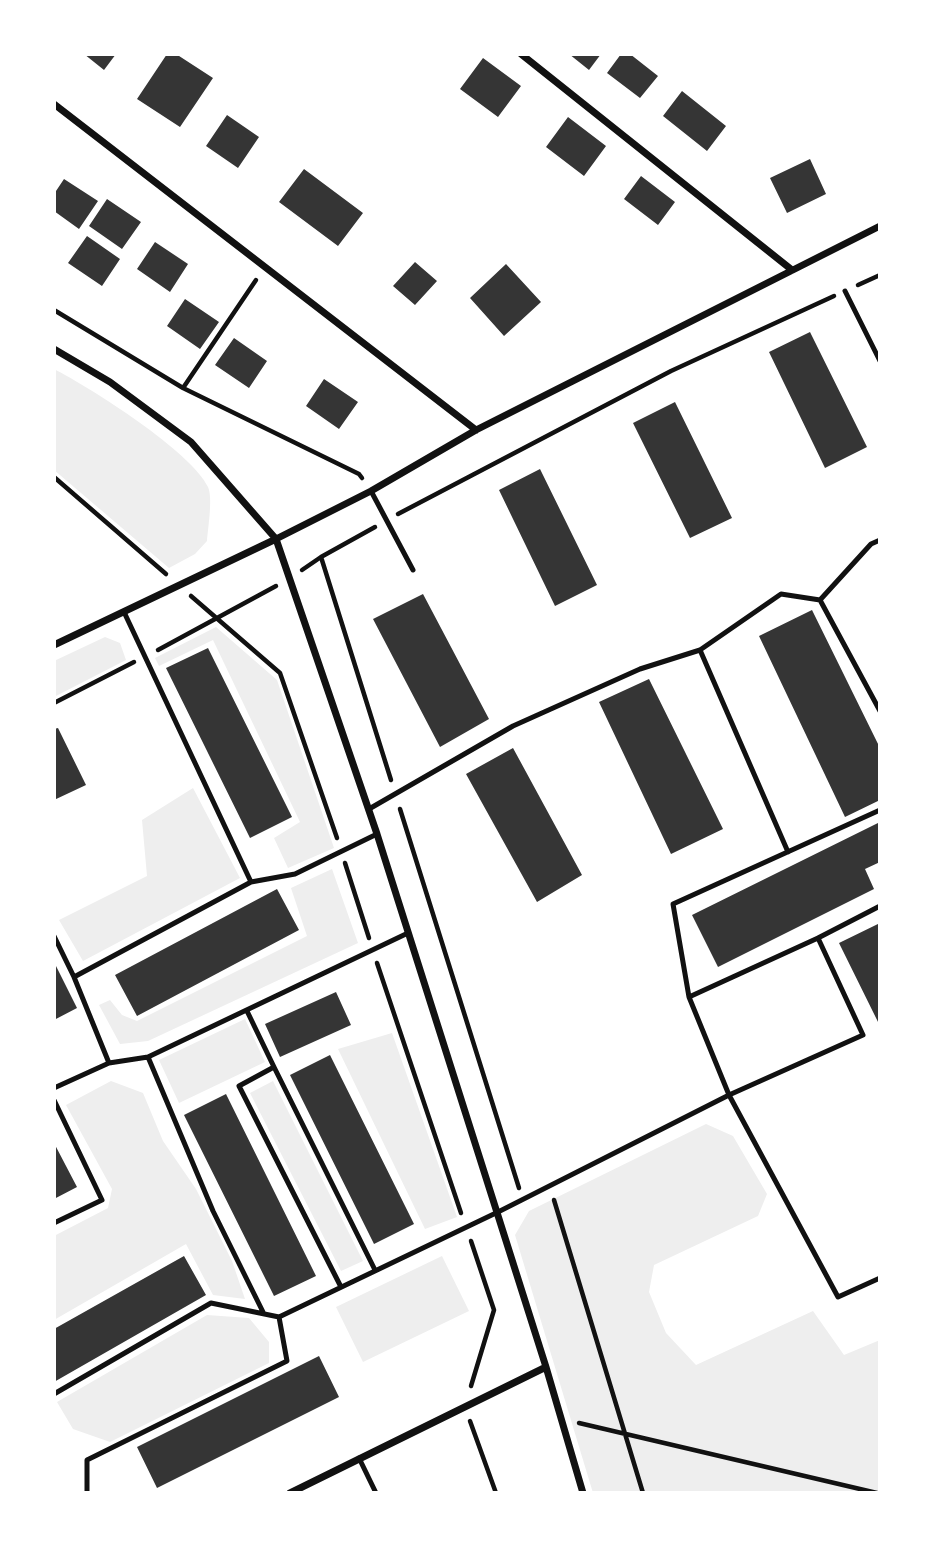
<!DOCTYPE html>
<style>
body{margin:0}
#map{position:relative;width:934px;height:1547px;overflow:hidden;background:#fff;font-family:Barlow,sans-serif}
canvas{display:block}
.frame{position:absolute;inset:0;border:56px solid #fff;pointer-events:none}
</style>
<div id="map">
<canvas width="934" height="1547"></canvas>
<div class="frame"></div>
</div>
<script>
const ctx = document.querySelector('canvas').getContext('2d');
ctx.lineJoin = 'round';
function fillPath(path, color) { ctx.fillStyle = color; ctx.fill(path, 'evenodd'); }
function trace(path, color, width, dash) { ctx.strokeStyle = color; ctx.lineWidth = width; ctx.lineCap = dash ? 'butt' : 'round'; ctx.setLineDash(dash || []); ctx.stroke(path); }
fillPath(new Path2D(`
 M54,369C91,388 192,452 208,487C213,498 208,528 207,541L195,554L169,568L54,470Z
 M216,627L277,680L334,848L288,868L274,838L300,822L213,640L159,666L155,658Z
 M105,637L120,643L126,660L54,697V661Z
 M193,788L240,878L83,961L59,920L147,876L142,820Z
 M332,869L358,943L148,1041L120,1044L99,1005L110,1000L122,1015L137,1021L307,936L291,888Z
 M245,1019L265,1062L179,1103L159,1060Z
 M392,1033L457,1217L425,1229L338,1049Z
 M111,1081L143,1093L163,1141L196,1189L232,1261L245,1299L213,1295L186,1244L54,1320V1236L108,1208L112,1189L66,1105Z
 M273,1081L363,1261L341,1271L250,1093Z
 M706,1124L733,1136L767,1194L758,1216L654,1265L649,1292L666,1333L696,1365L813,1311L844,1355L880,1340V1493H593L515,1235L529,1211Z
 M442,1256L469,1311L363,1362L336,1307Z
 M207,1315L249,1318L269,1342V1363L110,1442L73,1429L57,1402Z`), '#eee');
fillPath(new Path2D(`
 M84,54H116L104,70Z
 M167,54H176L213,78L180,127L137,99Z
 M569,54H601L589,70Z
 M621,54H630L658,76L640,98L607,73Z
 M483,58L521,86L498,117L460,89Z
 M682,91L726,126L707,151L663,116Z
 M227,115L259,137L238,168L206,146Z
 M568,117L606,146L584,176L546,147Z
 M810,159L826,194L787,213L770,178Z
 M304,169L363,213L338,246L279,202Z
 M641,176L675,202L658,225L624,199Z
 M64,179L98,201L79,229L54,211V194Z
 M107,199L141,222L122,249L89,226Z
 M87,236L120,259L102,286L68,263Z
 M155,242L188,264L170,292L137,269Z
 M415,262L437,281L415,305L393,286Z
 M506,264L541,302L504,336L470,298Z
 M185,299L219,322L200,349L167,326Z
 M810,332L867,447L825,468L769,352Z
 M234,338L267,361L249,388L215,365Z
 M324,379L358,402L339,429L306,406Z
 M675,402L732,518L690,538L633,423Z
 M540,469L597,585L555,606L499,490Z
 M423,594L489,719L440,747L373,619Z
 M812,610L880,748V800L845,817L759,636Z
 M208,648L292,817L250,838L166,668Z
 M649,679L723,829L671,854L599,702Z
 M58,728L86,785L54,800V729Z
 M513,748L582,875L537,902L466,774Z
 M880,822V862L865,869L874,889L718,967L692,915Z
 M277,889L299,930L137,1016L115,975Z
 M880,923V1026L839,943Z
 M54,962L77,1008L54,1020Z
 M336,992L351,1025L280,1057L265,1024Z
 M330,1055L414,1224L374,1244L290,1075Z
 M226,1094L316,1276L274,1296L184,1115Z
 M54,1143L77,1187L54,1199Z
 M184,1256L206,1295L54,1382V1329Z
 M319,1356L339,1397L157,1488L137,1447Z`), '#353535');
trace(new Path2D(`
 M858,285L880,275
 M54,310L183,388L359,474L362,478
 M183,388L256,280
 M54,477L166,574
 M398,514L671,371L834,296
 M375,527L321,557L391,780
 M302,570L321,557
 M191,596L280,673L337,838
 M158,650L276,586
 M54,703L134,662
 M400,809L519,1188
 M345,863L369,938
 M377,963L461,1213
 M554,1200L643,1493
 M471,1241L494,1310L471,1386
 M470,1421L496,1493
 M579,1423L877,1493`), '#111', 4.5);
trace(new Path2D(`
 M845,291L880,361
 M371,491L413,570
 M880,540L871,544L820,600L880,711
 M700,650L788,852
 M369,809L513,726L640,669L700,650L781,594L820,600
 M251,882L295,874L377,834
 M54,936L74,977L109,1063
 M818,938L689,997L729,1095L838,1297L880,1278
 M74,977L251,882L124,612
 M689,997L673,904L880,810
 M247,1011L274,1067
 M54,1088L109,1063L148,1057
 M54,1100L102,1200L54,1223
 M341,1287L239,1086L274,1067L375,1270
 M264,1314L213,1211L148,1057L408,933
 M54,1394L211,1303L279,1317
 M359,1458L376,1493
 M87,1493V1460L287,1361L279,1317L498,1212L729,1095L863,1035L818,938L880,906`), '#111', 5);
trace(new Path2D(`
 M521,54L792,270
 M54,104L476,430
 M54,349L110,382L191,442L276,539L377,834L546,1367L583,1493
 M54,645L276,539L371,491L476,430L880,226
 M290,1493L546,1367`), '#111', 7);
</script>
